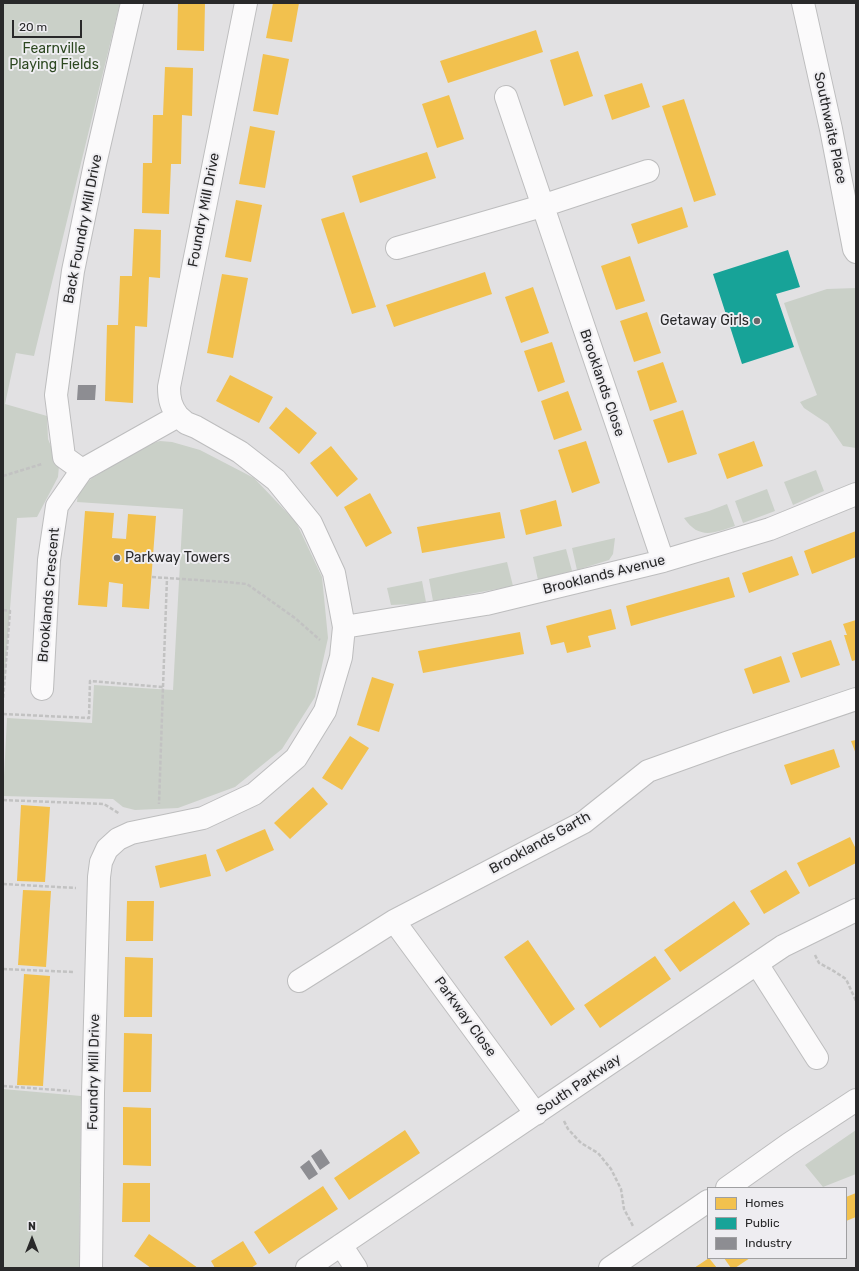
<!DOCTYPE html>
<style>
body{margin:0}
#map{position:relative;width:859px;height:1271px;overflow:hidden;background:#e2e1e3;font-family:Rubik,sans-serif}
canvas{display:block}
.frame{position:absolute;inset:0;border:4px solid #29292a;pointer-events:none}
.legend{position:absolute;left:707px;top:1187px;width:140px;height:72px;box-sizing:border-box;background:#eeedf1;border:1px solid #9f9fa1;margin:0;padding:5px 7px;list-style:none;font-size:12px;color:#29292a}
.legend li{display:flex;align-items:center;gap:8px;height:20px}
.legend b{width:20px;border:1px solid #9f9fa1}
.north{position:absolute;left:12px;top:1219px;width:40px;height:40px;-webkit-text-stroke:3px #eeedf1;paint-order:stroke;rotate:0deg;font-size:11px;font-weight:700;line-height:16px;text-align:center;color:#29292a}
.north::after{content:'';display:block;margin:auto;width:14px;height:18px;background:#29292a;clip-path:polygon(50% 0,100% 100%,50% 72%,0 100%)}
.scale{position:absolute;left:12px;top:20px;width:70px;height:18px;box-sizing:border-box;border:2px solid #29292a;border-top:0;padding-left:5px;font-size:12px;line-height:14px;white-space:nowrap;color:#29292a;-webkit-text-stroke:3px #eeedf1;paint-order:stroke}
</style>
<div id="map">
<canvas width="859" height="1271"></canvas>
<div class="frame"></div>
<ul class="legend">
<li><b style="height:11px;background:#f2c14e"></b>Homes</li>
<li><b style="height:11px;background:#17a398"></b>Public</li>
<li><b style="height:11px;background:#8d8d92"></b>Industry</li>
</ul>
<div class="north">N</div>
<div class="scale">20 m</div>
</div>
<script>
const ctx = document.querySelector('canvas').getContext('2d');
ctx.lineJoin = 'round';
function fillPath(path, color) { ctx.fillStyle = color; ctx.fill(path, 'evenodd'); }
function trace(path, color, width, dash) { ctx.strokeStyle = color; ctx.lineWidth = width; ctx.lineCap = dash ? 'butt' : 'round'; ctx.setLineDash(dash || []); ctx.stroke(path); }
function label(font, color, halo, rows, align = 'center') {
  ctx.font = font + ' Rubik,sans-serif'; ctx.lineWidth = 4; ctx.setLineDash([]); ctx.textBaseline = 'middle'; ctx.strokeStyle = halo; ctx.fillStyle = color; for (const [text, x, y, turn = 0] of rows) {
    ctx.save(); ctx.translate(x, y); ctx.rotate((+turn || 0) * Math.PI / 180); ctx.textAlign = isNaN(turn) ? turn : align; if (halo) ctx.strokeText(text, 0, 0); ctx.fillText(text, 0, 0); ctx.restore();
  }
}
fillPath(new Path2D(`
 M3,3H120L34,356L16,353L5,404L47,416L48,439L59,466L58,477L37,517L17,518L3,700Z
 M856,288V448L843,446L828,424L804,408L800,402L817,395L800,350L784,303L827,289Z
 M160,441L172,442L200,450L254,478L296,522L322,577L328,638L315,697L282,749L235,787L178,808L135,810L123,807L113,799L3,796L7,718L92,723L94,685L173,690L183,509L77,502L78,491L92,478L149,444Z
 M816,470L824,491L793,505L784,482Z
 M767,489L775,511L743,523L735,501Z
 M727,504L735,526C714,533 699,540 684,518L709,511Z
 M615,538L613,554L609,560L577,570L572,548Z
 M566,549L572,571L538,580L533,557Z
 M507,562L513,586L433,601L429,579Z
 M422,581L426,602L414,604L391,605L387,588Z
 M3,1089L81,1096L79,1268H3Z
 M856,1130V1174L823,1187L805,1165Z`), '#cad0c8');
fillPath(new Path2D(`
 M178,3H205L204,51L177,50Z
 M273,3H299L292,42L266,38Z
 M536,30L543,52L448,83L440,61Z
 M578,51L593,96L564,106L550,60Z
 M263,54L289,59L278,115L253,111Z
 M165,67L193,68L192,116L182,115L181,164H171L169,214L142,213L143,163H152L153,115H163Z
 M642,83L650,107L612,120L604,95Z
 M449,95L464,139L437,148L422,104Z
 M684,99L716,195L694,202L662,106Z
 M250,126L275,131L265,188L239,184Z
 M427,152L436,178L360,203L352,176Z
 M236,200L262,205L251,262L225,257Z
 M682,207L688,227L638,244L631,224Z
 M344,212L376,307L352,314L321,219Z
 M134,229L161,230L160,278L149,277L147,327L135,326L133,403L105,401L107,325H118L120,276H132Z
 M630,256L645,301L616,310L601,266Z
 M485,272L492,294L394,327L386,305Z
 M222,274L248,278L233,358L207,353Z
 M533,287L549,333L521,343L505,297Z
 M647,312L661,353L634,362L620,321Z
 M552,342L565,382L538,392L524,351Z
 M663,362L677,402L650,411L637,371Z
 M230,375L273,397L259,423L216,401Z
 M568,391L582,430L554,440L541,401Z
 M286,407L317,433L299,454L269,428Z
 M683,410L697,454L668,463L653,420Z
 M586,441L600,483L572,493L558,450Z
 M754,441L763,466L727,479L718,454Z
 M331,446L358,479L337,497L310,463Z
 M370,493L392,533L366,547L344,507Z
 M556,500L562,526L526,535L520,510Z
 M85,511L114,513L112,538L126,539L128,514L156,516L149,609L122,607L123,584L109,582L107,607L78,605Z
 M500,512L505,538L422,553L417,527Z
 M856,531V557L812,574L804,551Z
 M792,556L799,575L749,593L742,573Z
 M729,577L735,597L631,626L626,606Z
 M611,609L616,629L588,636L591,647L567,653L564,642L551,645L546,626Z
 M856,620V660L852,661L844,635H847L843,624Z
 M520,632L524,654L423,673L418,651Z
 M831,640L840,665L801,678L792,653Z
 M781,656L790,682L753,694L744,669Z
 M372,677L394,684L379,732L357,725Z
 M350,736L369,748L342,790L322,778Z
 M856,740V754L851,741Z
 M834,749L840,767L791,785L784,765Z
 M313,787L328,804L290,839L274,823Z
 M21,805L50,807L45,882L17,881Z
 M265,829L274,850L226,872L216,850Z
 M850,837L856,849V863L809,887L797,863Z
 M206,854L211,876L160,888L155,866Z
 M786,870L800,893L764,914L750,891Z
 M23,890L51,891L46,967L18,965Z
 M127,901H154L153,941H126Z
 M734,901L750,924L680,972L664,950Z
 M528,940L575,1009L551,1026L504,957Z
 M655,956L671,979L600,1028L584,1005Z
 M125,957L153,958L152,1017H124Z
 M24,974L50,976L43,1086L17,1085Z
 M124,1033L152,1034L151,1092H123Z
 M123,1107L151,1108V1166L123,1165Z
 M405,1130L420,1153L349,1200L334,1178Z
 M123,1183H150V1222H122Z
 M323,1186L338,1209L269,1254L254,1232Z
 M856,1193V1217L846,1221V1197Z
 M149,1234L174,1251L198,1268H151L134,1256Z
 M243,1241L257,1264L251,1268H215L211,1261Z
 M709,1258L717,1268H694Z
 M724,1258H750L735,1268H731Z`), '#f2c14e');
fillPath(new Path2D(`
 M788,250L800,287L776,294L794,347L742,364L713,274Z`), '#17a398');
fillPath(new Path2D(`
 M78,385H96L95,400H77Z
 M321,1149L330,1163L320,1170L311,1156Z
 M309,1160L318,1174L309,1180L300,1167Z`), '#8d8d92');
const minor = new Path2D(`
 M803,3L831,129L854,249L856,252
 M506,97L663,561
 M397,248L542,206L648,171
 M178,416C171,407 169,399 169,387L246,3
 M82,470L64,457L56,395L73,271L95,164L132,3
 M344,627L486,604L663,561L770,529L856,494
 M42,689L49,560L57,506L82,470L178,416L186,423L196,427L240,452L276,480L311,523L334,573L344,627L341,657L325,711L296,758L254,794L203,818L131,833L118,839L107,849L101,862L99,877L93,1093L91,1268
 M394,921L536,1114
 M757,964L817,1058
 M299,981L394,921L584,822L648,771L726,743L856,699
 M727,1188L789,1144L856,1100
 M341,1245L356,1268
 M307,1268L783,946L856,910
 M610,1268L708,1201`);
trace(minor, '#bdbdbe', 24);
trace(new Path2D(`
 M3,476L42,464
 M152,577L226,582L247,584L295,618L320,640
 M3,610L10,611L3,700
 M163,687L167,578
 M3,714L89,718L90,681L163,687L159,804
 M3,800L104,804L120,814
 M3,884L76,888
 M815,955L819,963L832,970L846,979L856,1001
 M3,969L74,972
 M3,1086L70,1091
 M564,1121L568,1129L581,1143L598,1153L611,1169L621,1189L624,1209L633,1226`), '#c2c2c2', 2.5, [4, 2]);
trace(minor, '#fbfafb', 22);
for (const [x, y, r, color] of [
 [757,321,4,"#6a696b"],
 [117,558,4,"#6a696b"]
]) { const dot = new Path2D(); dot.arc(x, y, r, 0, 2 * Math.PI); ctx.fillStyle = color; ctx.fill(dot); trace(dot, '#eeedf1', 1.5); }
label('14px', '#2d4821', '#eeedf1', [
 ["Fearnville",54,49],
 ["Playing Fields",54,65]
]);
label('14px', '#29292a', '#eeedf1', [
 ["Southwaite Place",830,128,78],
 ["Foundry Mill Drive",204,210,-79],
 ["Back Foundry Mill Drive",83,229,-79],
 ["Brooklands Close",602,383,71],
 ["Brooklands Avenue",604,575,-14],
 ["Brooklands Crescent",49,595,-85],
 ["Brooklands Garth",540,843,-29],
 ["Parkway Close",465,1017,54],
 ["Foundry Mill Drive",94,1072,-89],
 ["South Parkway",579,1085,-34]
]);
label('14px', '#29292a', '#eeedf1', [
 ["Getaway Girls",749,321],
 ["Parkway Towers",125,558,"left"]
], 'right');
</script>
